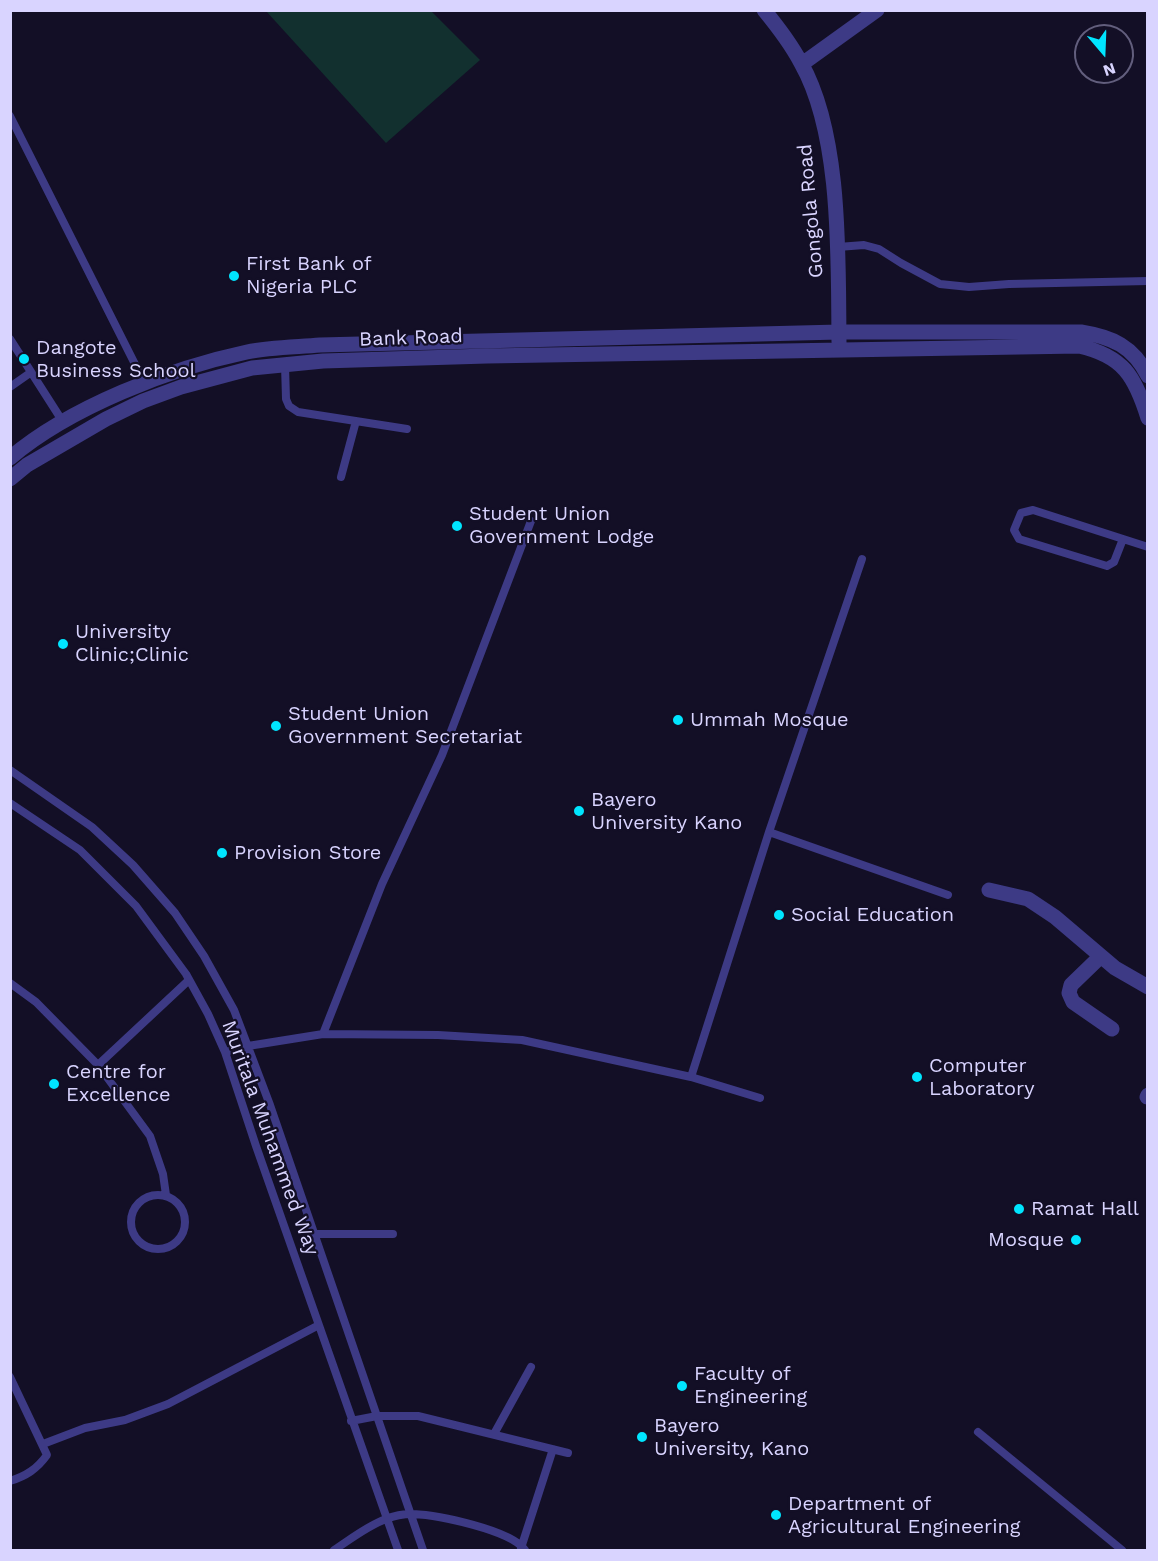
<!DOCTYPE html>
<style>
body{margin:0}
#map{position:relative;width:1158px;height:1561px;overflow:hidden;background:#130f26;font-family:"Work Sans",sans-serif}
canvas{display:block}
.frame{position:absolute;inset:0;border:12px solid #d9d4ff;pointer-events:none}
.north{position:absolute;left:1074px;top:24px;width:60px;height:60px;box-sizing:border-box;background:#130f26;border:2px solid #625e7d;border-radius:50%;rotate:161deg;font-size:16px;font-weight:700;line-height:24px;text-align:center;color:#d9d4ff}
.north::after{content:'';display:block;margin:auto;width:21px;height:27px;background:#00e5ff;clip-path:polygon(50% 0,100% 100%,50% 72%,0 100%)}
</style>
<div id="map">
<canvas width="1158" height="1561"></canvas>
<div class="frame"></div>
<div class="north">N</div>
</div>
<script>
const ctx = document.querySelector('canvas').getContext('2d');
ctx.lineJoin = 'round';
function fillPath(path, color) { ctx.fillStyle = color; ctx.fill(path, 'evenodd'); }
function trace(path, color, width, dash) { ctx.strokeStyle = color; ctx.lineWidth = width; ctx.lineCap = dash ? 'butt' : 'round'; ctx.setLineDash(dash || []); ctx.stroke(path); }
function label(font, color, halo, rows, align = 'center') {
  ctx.font = font + ' "Work Sans",sans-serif'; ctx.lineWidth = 4.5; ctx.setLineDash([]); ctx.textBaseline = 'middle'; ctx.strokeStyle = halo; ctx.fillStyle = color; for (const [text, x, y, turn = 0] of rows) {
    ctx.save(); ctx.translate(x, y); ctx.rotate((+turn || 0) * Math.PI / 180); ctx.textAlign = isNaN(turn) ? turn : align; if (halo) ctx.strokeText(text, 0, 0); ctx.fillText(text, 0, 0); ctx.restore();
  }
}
fillPath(new Path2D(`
 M266,11H431L480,60L386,143Z`), '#12302f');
trace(new Path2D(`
 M10,116L144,382
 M838,247L864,245L879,249L901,263L940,284L969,287L1009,284L1148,281
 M10,339L63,422
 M285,365L286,399L289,406L298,412L407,429
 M10,387L30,373
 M341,477L356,421
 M1123,539L1114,562L1107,566L1019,539L1014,530L1021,513L1033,510L1148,547
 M10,770L92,827L133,865L175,913L204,956L234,1010L270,1105L423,1550
 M10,803L80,850L136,906L186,974L208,1014L225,1052L256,1146L398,1550
 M769,832L948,895
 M10,983L36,1002L98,1065L150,1136L163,1174L166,1195
 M323,1034L382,884L442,755L531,521
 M225,1052L248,1046L323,1034L438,1035L522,1040L691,1077L760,1098
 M98,1065L189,980
 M691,1077L769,832L862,559
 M131 1222a27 27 0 1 1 54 0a27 27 0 1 1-54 0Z
 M314,1234H393
 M10,1377L47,1455C37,1469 26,1476 10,1481
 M351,1421L377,1416H418L568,1453
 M978,1432L1122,1550
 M494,1434L531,1367
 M43,1444L85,1428L125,1420L168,1404L319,1325
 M521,1548L553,1449
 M334,1550C351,1539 367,1526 386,1519C393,1516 405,1514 413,1514C438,1515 511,1530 525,1550`), '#3d3a85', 8);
trace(new Path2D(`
 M764,10C778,27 791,44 801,63C842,135 838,260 839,342
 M802,64L877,10
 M10,458C70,407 171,368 247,352C270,347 296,347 320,345L839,332H1081C1112,337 1133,346 1148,376
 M10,479L27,465L106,419L143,401L181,387L252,368L323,361L487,356L1079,346C1123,356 1135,376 1148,418
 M989,890L1028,899L1055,917L1115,968L1148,987
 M1101,956L1071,985L1069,993L1073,1002L1112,1029
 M1147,1097L1148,1095`), '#3d3a85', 15);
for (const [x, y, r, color] of [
 [234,276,6,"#00e5ff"],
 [24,359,6,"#00e5ff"],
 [457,526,6,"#00e5ff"],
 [63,644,6,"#00e5ff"],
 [678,720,6,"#00e5ff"],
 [276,726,6,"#00e5ff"],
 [579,811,6,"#00e5ff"],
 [222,853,6,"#00e5ff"],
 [779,915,6,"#00e5ff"],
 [917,1077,6,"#00e5ff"],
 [54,1084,6,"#00e5ff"],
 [1019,1209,6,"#00e5ff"],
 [1076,1240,6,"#00e5ff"],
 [682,1386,6,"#00e5ff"],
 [642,1437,6,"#00e5ff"],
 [776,1515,6,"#00e5ff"]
]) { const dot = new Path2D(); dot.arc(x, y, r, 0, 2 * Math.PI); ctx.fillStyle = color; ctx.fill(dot); trace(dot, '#130f26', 2); }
label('20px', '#d9d4ff', '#130f26', [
 ["Gongola Road",811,211,-95],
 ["Bank Road",411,338,-2],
 ["Muritala Muhammed Way",270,1138,70]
]);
label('20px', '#d9d4ff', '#130f26', [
 ["First Bank of",246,264],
 ["Nigeria PLC",246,287],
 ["Dangote",36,348],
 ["Business School",36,371],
 ["Student Union",469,514],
 ["Government Lodge",469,537],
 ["University",75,632],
 ["Clinic;Clinic",75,655],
 ["Student Union",288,714],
 ["Government Secretariat",288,737],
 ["Ummah Mosque",690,720],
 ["Bayero",591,800],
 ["University Kano",591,823],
 ["Provision Store",234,853],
 ["Social Education",791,915],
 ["Computer",929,1066],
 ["Laboratory",929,1089],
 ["Centre for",66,1072],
 ["Excellence",66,1095],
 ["Ramat Hall",1031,1209],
 ["Mosque",1064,1240,"right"],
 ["Faculty of",694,1374],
 ["Engineering",694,1397],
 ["Bayero",654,1426],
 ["University, Kano",654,1449],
 ["Department of",788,1504],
 ["Agricultural Engineering",788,1527]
], 'left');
</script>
